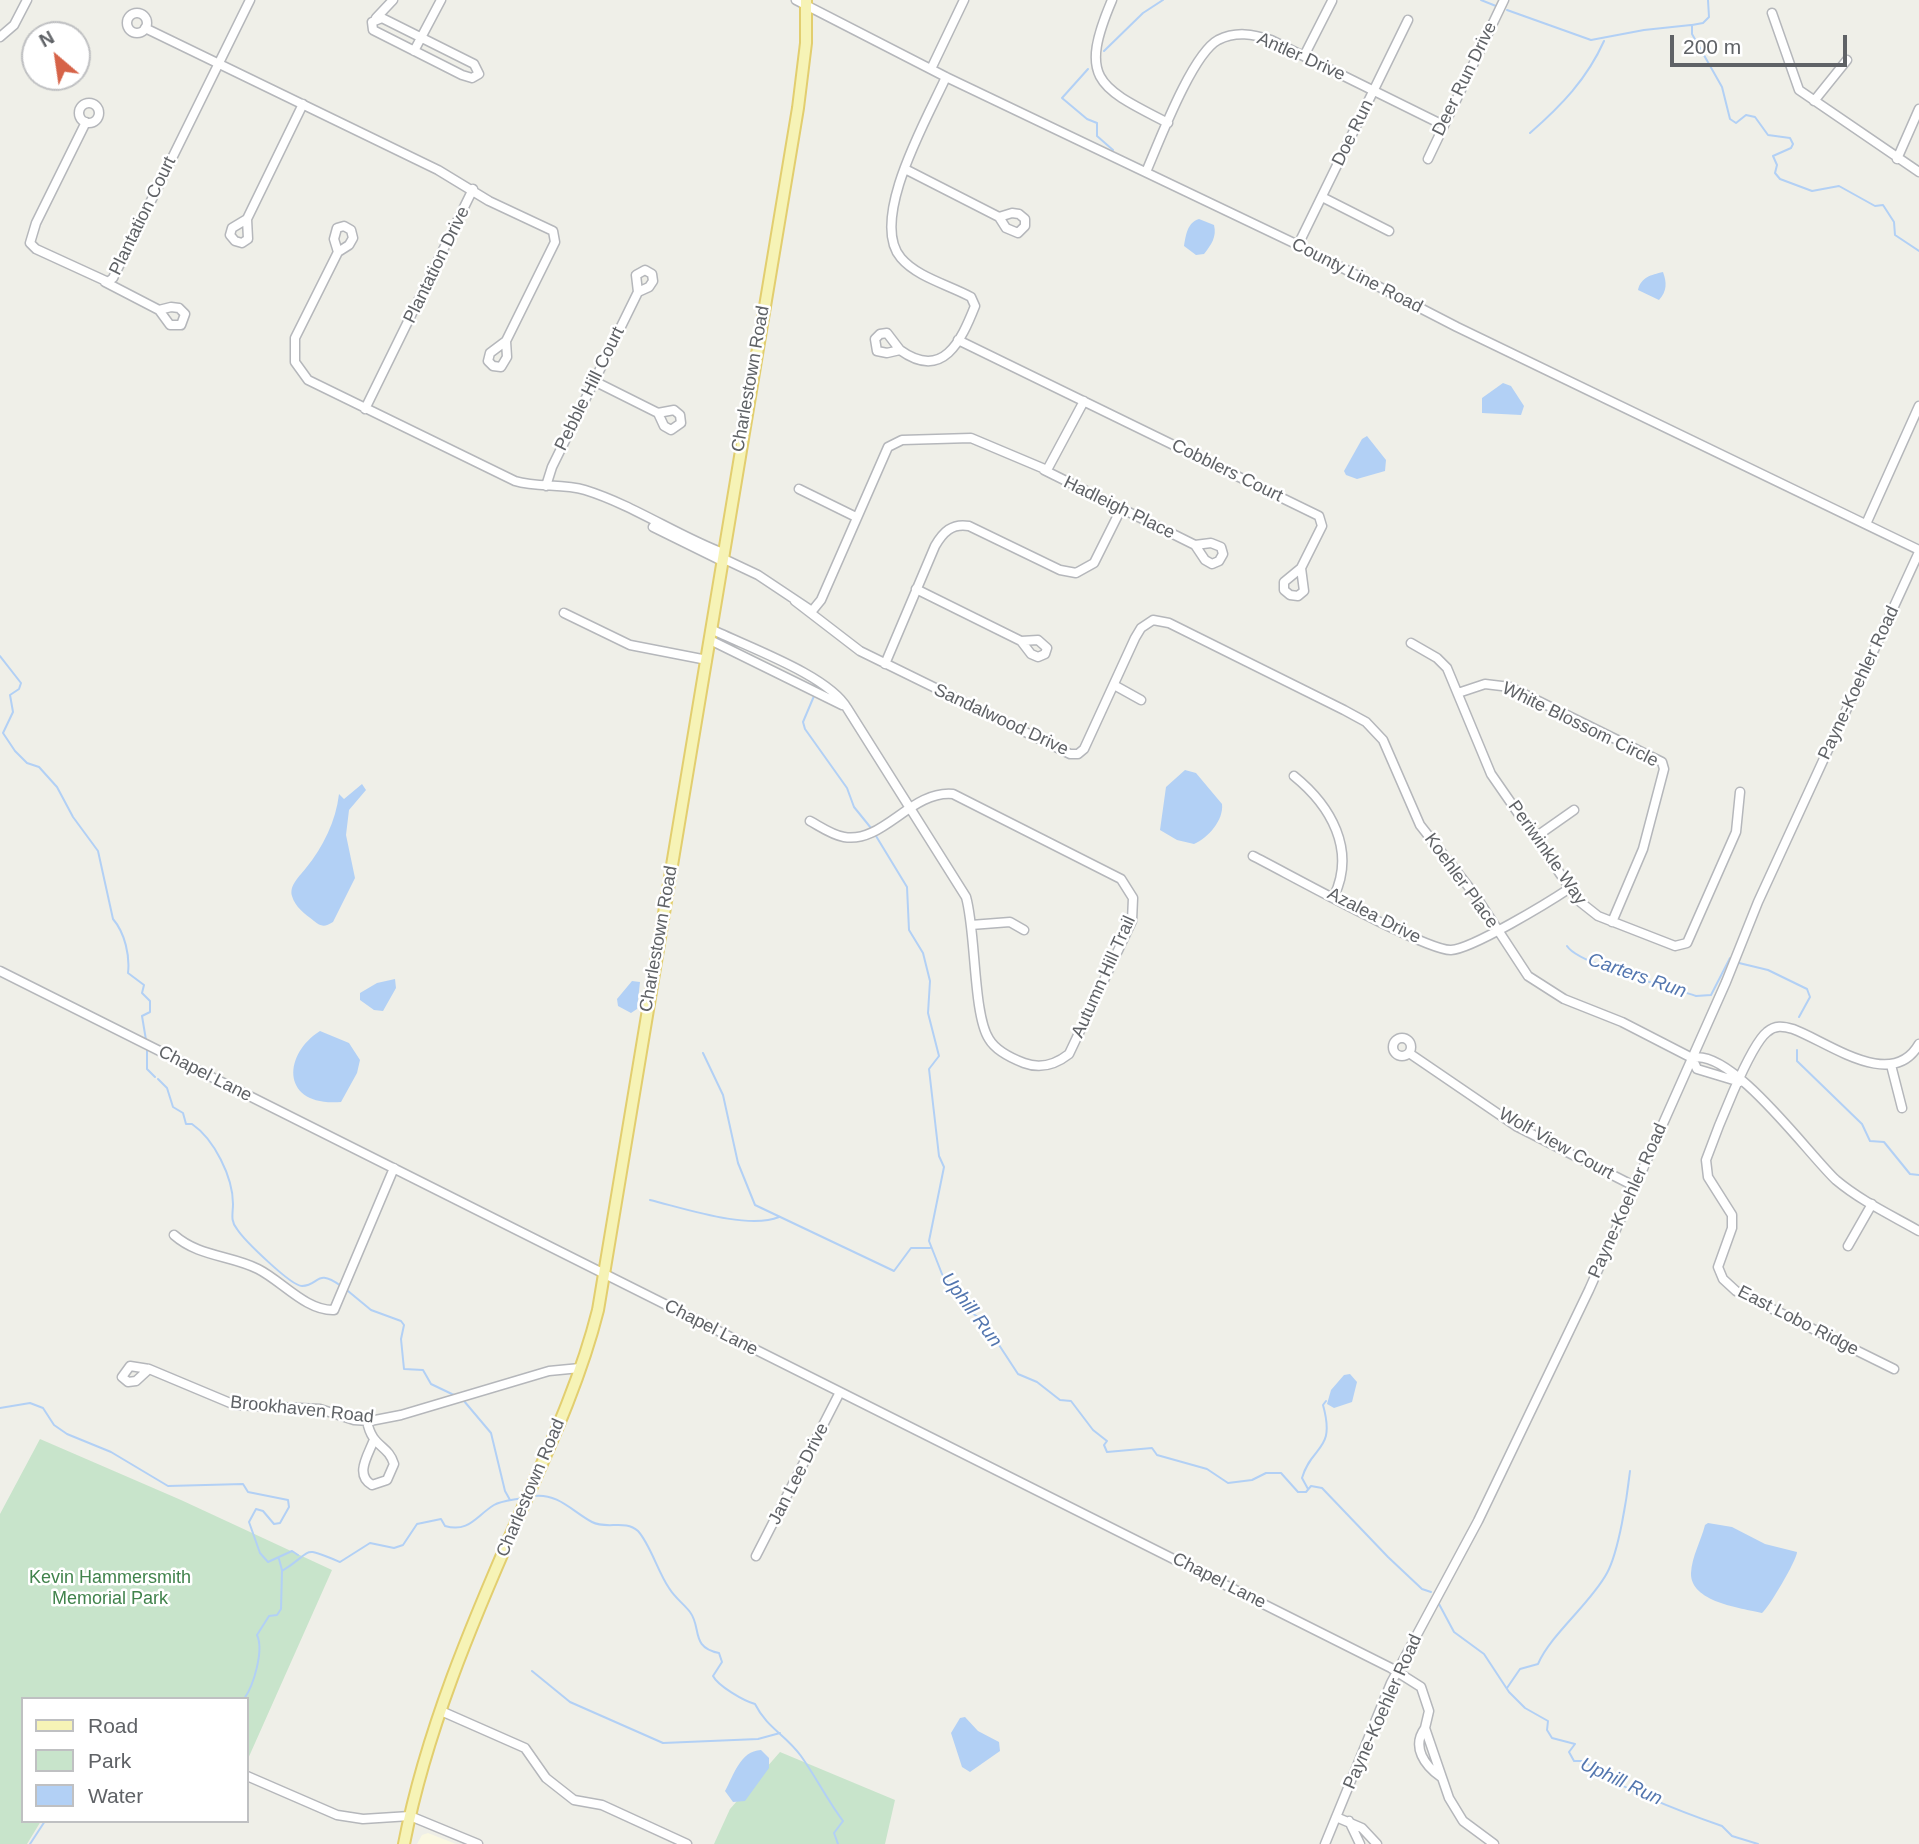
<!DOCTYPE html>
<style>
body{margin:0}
#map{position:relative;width:1919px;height:1844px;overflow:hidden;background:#efefe8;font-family:Helvetica,sans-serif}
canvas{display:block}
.legend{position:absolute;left:21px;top:1697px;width:228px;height:126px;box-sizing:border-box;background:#fff;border:2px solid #bfc0c2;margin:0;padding:9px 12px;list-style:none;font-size:21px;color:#5f6266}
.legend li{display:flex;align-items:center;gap:14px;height:35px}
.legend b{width:35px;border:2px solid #bfc0c2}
.north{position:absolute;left:21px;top:21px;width:70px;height:70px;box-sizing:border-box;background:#fff;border:2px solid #bfc0c2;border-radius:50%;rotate:331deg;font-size:19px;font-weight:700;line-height:28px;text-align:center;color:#5f6266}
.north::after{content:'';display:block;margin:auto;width:24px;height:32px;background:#d66348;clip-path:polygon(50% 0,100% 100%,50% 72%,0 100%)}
.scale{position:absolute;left:1670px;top:35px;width:177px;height:32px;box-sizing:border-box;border:4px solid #5f6266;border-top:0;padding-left:9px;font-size:21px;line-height:24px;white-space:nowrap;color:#5f6266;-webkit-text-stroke:5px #fff;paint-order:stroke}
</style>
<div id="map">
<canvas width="1919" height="1844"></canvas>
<ul class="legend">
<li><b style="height:9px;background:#f6f3b6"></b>Road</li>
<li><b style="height:19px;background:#c8e4cb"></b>Park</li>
<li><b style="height:19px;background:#b2d0f5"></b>Water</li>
</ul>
<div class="north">N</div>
<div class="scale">200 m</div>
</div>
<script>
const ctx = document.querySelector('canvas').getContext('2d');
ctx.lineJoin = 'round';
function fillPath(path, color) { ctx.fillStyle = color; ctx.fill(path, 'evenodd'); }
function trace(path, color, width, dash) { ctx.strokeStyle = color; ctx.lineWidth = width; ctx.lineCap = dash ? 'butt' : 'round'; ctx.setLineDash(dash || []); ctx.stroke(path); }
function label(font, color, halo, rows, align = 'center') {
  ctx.font = font + ' Helvetica,sans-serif'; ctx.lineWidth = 5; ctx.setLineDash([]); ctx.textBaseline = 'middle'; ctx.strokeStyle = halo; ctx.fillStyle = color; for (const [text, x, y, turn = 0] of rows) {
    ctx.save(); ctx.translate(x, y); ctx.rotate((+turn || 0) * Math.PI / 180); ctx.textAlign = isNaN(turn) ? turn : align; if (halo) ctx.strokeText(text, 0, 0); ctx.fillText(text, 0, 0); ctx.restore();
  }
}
fillPath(new Path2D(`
 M428,1833L456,1844H417L422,1835Z`), '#faf8e2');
fillPath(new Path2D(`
 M40,1439L181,1500L332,1570L247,1761V1699H23V1821H41L27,1844H0V1514Z
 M780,1752L895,1800L885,1844H714L730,1809Z`), '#c8e4cb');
fillPath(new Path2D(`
 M1199,219L1214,225C1217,237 1211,245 1204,254L1196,255L1184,246C1186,235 1187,223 1199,219Z
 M1663,272C1667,283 1667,291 1659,300L1638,290C1641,277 1651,275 1663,272Z
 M1503,383L1511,386L1524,406L1521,415L1482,413V398Z
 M1367,436L1386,460L1385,471L1357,479L1346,475L1344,471L1362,439Z
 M1185,770L1196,773L1222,804C1224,820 1208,838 1194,844L1177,840L1160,830L1166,787Z
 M362,784L366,790L349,810L346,835L355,878L333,922C325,927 321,927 314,921C305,914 295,907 292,896C289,885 300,876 306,868C323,847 336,821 339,794L344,799Z
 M395,979L396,988L383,1011L374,1010L360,1000V993L377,983Z
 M632,981L640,982L637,1009L631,1013L618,1006L617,999Z
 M320,1031L349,1043L360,1060L357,1073L341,1102C281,1107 282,1055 320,1031Z
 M1350,1374L1357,1382L1352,1402L1334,1408L1327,1404L1331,1390L1344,1375Z
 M1708,1523L1732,1527L1765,1544L1797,1552C1797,1560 1768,1609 1762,1613C1741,1608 1690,1602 1691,1573C1692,1556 1701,1541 1705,1525Z
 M965,1717L978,1731L999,1742L1000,1751L970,1772L962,1767L951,1733L960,1718Z
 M761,1750L769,1758V1768L745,1801L733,1802L725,1791C734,1775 740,1751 761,1750Z`), '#b2d0f5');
trace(new Path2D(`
 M1481,0L1496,6
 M1708,0L1709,17L1703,23L1692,25V34L1722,87L1730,119L1736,123L1746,115L1755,117L1768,135L1790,138L1793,144L1791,148L1773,156L1777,165L1775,173L1780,179L1812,191L1839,186L1875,206L1883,205L1894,222L1895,235L1919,251
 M1507,10L1591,40L1644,30L1691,25
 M1104,51L1143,13L1163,0
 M1088,69L1062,98L1087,119L1097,123V136L1113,150
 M1530,133C1561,106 1587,79 1604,41
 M0,656L21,683L19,689L10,695L13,712L3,733L15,751L27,763L39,767L57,787L73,817L98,851L113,919C125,933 130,956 128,973L144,985L142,993L150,1001V1012L142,1016L146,1040
 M814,696L803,722L805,729L847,788L854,807L871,828
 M876,836L907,887L909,930L923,953L930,981L928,1013L939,1056L929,1069L939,1156L944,1167L929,1241L942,1274L968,1311L982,1319L1018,1374L1037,1382L1060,1400L1071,1401L1093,1430L1107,1441L1104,1445L1107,1452L1152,1448L1157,1455L1207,1469L1228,1483L1252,1480L1266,1473H1281L1298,1492H1306L1311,1486L1322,1488L1388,1557L1422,1589L1431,1592
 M1567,946C1579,965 1670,987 1696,996L1711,995L1730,958
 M1739,963L1768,970L1807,989L1810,997L1799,1017
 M147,1050V1069L155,1077
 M1797,1050V1061L1862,1124L1870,1141L1884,1142L1910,1174L1919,1175
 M703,1053L723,1095L738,1163L755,1205L894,1271L911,1248H930
 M158,1079L167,1088L173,1107L183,1113L186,1124H192C214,1139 233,1177 233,1204C233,1213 230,1221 237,1229C244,1240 291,1286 302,1286C320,1285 316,1268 341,1286
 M650,1200C683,1208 748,1230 779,1217
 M348,1291L371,1310L401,1321L404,1325L401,1339L404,1369L423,1370L431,1384L454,1395
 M464,1401L491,1433L505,1491L510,1500
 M0,1408L30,1403L43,1408L54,1425L67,1434L111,1452L168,1486L243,1484L248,1492L288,1500L289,1507L280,1523L274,1524L263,1511L256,1509L249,1522L260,1553L268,1562L292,1551L298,1555
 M1308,1489L1302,1478C1312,1444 1336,1452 1323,1405L1326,1401
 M534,1496C558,1493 573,1512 592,1522C607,1530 625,1519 638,1531C650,1544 658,1572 669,1588C675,1598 684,1604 690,1612C702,1628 690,1647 719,1653L722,1662L713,1676C718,1686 744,1701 755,1704C767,1728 786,1735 801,1756C816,1777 827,1800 843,1821L834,1833L838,1844
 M279,1559L282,1570
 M1439,1604L1454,1632L1484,1654L1509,1692L1525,1708L1548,1721L1547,1730L1552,1738L1575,1744L1569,1752L1574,1761H1585C1601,1782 1693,1816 1722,1826L1732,1836L1758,1844
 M532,1671L570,1702L663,1743L758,1739L780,1733
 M1507,1688L1520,1669L1538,1664C1551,1634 1591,1603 1607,1573C1619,1551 1627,1497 1630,1471
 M244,1699C254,1685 264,1650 257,1635L269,1616L277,1615L281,1609L282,1571C315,1551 299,1545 340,1562L370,1543L394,1548L403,1545L417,1524L441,1519L445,1526C469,1533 476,1516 494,1505C501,1501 513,1500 522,1498
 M30,1844L45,1821`), '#b2d0f5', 2);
const minor = new Path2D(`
 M796,0L946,77L1298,245L1457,327L1919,550
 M1112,0C1078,80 1098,87 1168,123
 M1772,13L1799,90L1919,172
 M127 23a10 10 0 1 1 20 0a10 10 0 1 1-20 0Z
 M376,18L393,0
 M382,18L474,64L479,74L472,78L462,75L373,30L372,22Z
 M145,28L438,170L489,201L553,231L555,242L506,341
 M0,37L14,25L27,0
 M414,51L441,0
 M1304,56L1332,1
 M931,69L964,0
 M1814,101L1847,60
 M79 113a10 10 0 1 1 20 0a10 10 0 1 1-20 0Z
 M86,122L36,223L30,243L36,249L108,282L113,278L250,0
 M1428,159L1504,0
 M1897,159L1919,109
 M905,169L999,217
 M1146,172C1159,142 1192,54 1218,40C1236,31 1253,34 1271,40L1443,125
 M1322,197L1389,231
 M1012,213L1019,214L1025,219V226L1018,233L1006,228L999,217Z
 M247,219L303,104
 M247,219L248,239L242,243L235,241L230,235L232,228Z
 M344,226L351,230L353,238L349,245L338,252L334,239L337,228Z
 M1298,245L1408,20
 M338,252L295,338V362L308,380L515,481C538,488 562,483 585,490C633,505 676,535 723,553
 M645,270L652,274L653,281L649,287L638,292L636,275Z
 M105,282L159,310
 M171,307L179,308L185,314L181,325H170L159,310Z
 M887,333L900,350L887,353L877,351L875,339L880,334Z
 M958,340L1319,516L1322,526L1301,568
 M506,341L507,357L501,367L493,366L488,361L490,353Z
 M900,350C943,381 961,341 975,306L971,297C949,285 917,277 901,258C868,220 929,115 946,77
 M594,381L658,413
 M365,409L473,189
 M674,410L680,415L681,423L671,430L664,426L658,413Z
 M1044,470L1195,545
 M546,486L552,467L638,292
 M799,489L856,517
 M1866,524L1919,406
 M653,527L722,561
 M1211,543L1221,547L1223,554L1219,561L1212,564L1205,560L1195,545Z
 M722,558L758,575L812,611L821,600L888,447L902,440L971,438L1047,470L1084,401
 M1301,568L1304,591L1298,596L1290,595L1284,590V582Z
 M916,589L1021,641
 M795,601L860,651L1070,754H1078L1084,749L1135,638L1141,628L1153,620L1169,623L1344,710L1366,722L1383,740L1420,825L1475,895L1528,976L1564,999L1622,1022L1692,1058
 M564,613L630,645L707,660
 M711,629C747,647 828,675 847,708L966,897C976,931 973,1015 989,1039C996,1051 1011,1058 1024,1063C1040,1069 1055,1065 1069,1054L1132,921L1133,898L1121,879L953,794C911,790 883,844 844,837C832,835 821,827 810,821
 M710,640L842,705
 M1038,640L1047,648L1045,654L1038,657L1031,654L1021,641Z
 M1411,643L1437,658L1447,668L1491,774L1579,901L1598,916L1675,946L1687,943L1736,832L1740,792
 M885,664L935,546C943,532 952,523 969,526L1060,570L1076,573L1094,563L1121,509
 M1114,685L1141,700
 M1458,693L1485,684L1510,687L1662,762L1664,769L1643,849L1612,922
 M1294,776C1331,806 1356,850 1334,896
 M1537,836L1574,810
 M1253,856C1285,872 1426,951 1451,950C1472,949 1549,902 1570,888
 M971,925L1010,922L1024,930
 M0,971L1391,1668L1421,1687L1429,1711L1425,1728L1449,1798L1463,1821L1494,1844
 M1393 1047a9 9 0 1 1 18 0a9 9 0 1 1-18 0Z
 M1409,1053L1516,1126L1634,1186
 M1692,1058C1731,1047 1809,1155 1836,1180C1861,1201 1891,1215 1919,1231
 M1692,1058L1697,1069L1740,1082
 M1891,1065L1902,1108
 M174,1235C199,1257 230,1255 258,1269C282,1281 306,1311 334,1310L394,1168
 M1848,1246L1872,1204
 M130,1366L149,1369L136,1381L128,1382L122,1377Z
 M149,1369L235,1405L320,1409L354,1420L370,1421L401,1415L549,1371L580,1368
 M1894,1369L1736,1291L1723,1279L1718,1267L1732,1228V1215L1708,1177L1706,1160C1715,1135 1749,1046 1767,1032C1775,1025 1783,1026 1793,1029C1828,1042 1892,1092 1919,1044
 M367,1421C372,1448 388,1444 394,1464L387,1480L372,1485C355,1475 367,1457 373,1442
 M756,1556L840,1392
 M441,1711L525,1748L546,1778L574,1800L602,1805L687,1844
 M1425,1728C1411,1747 1425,1766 1441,1777
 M247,1776L337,1815L363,1819L410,1816L478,1844
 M1336,1817L1362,1828L1377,1844
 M1349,1821L1360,1844
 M1325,1844L1391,1683L1478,1521L1589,1290L1726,982L1758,902L1919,552`);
const major = new Path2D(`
 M404,1844C426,1731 472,1623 518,1518C548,1450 580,1382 598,1310L798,108L806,43V0`);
trace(minor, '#b5b7bb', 11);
trace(major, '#e2ce6f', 14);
trace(minor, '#fff', 8);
trace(major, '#f6f3b6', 10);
label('18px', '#5f6266', '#fff', [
 ["Antler Drive",1301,57,24],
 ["Deer Run Drive",1465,79,-64],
 ["Doe Run",1353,133,-64],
 ["Plantation Court",143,216,-64],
 ["Plantation Drive",437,265,-64],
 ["County Line Road",1357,276,27],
 ["Charlestown Road",751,379,-80],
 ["Pebble Hill Court",590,389,-64],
 ["Cobblers Court",1227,471,26],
 ["Hadleigh Place",1119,508,26],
 ["Payne-Koehler Road",1859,683,-65],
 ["Sandalwood Drive",1001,720,25],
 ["White Blossom Circle",1580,725,26],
 ["Periwinkle Way",1547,853,55],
 ["Koehler Place",1461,881,54],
 ["Azalea Drive",1374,916,27],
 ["Charlestown Road",659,939,-80],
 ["Autumn Hill Trail",1104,977,-66],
 ["Chapel Lane",205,1074,27],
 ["Wolf View Court",1556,1144,29],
 ["Payne-Koehler Road",1628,1201,-66],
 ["East Lobo Ridge",1798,1321,27],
 ["Chapel Lane",711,1328,27],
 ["Brookhaven Road",302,1410,6],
 ["Jan Lee Drive",799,1474,-63],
 ["Charlestown Road",531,1488,-67],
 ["Chapel Lane",1219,1581,27],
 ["Payne-Koehler Road",1383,1712,-66]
]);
label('18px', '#41834c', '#fff', [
 ["Kevin Hammersmith",110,1578],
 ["Memorial Park",110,1599]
]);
label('italic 19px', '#5376af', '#fff', [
 ["Carters Run",1637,976,19],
 ["Uphill Run",971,1310,53],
 ["Uphill Run",1621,1782,25]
]);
</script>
